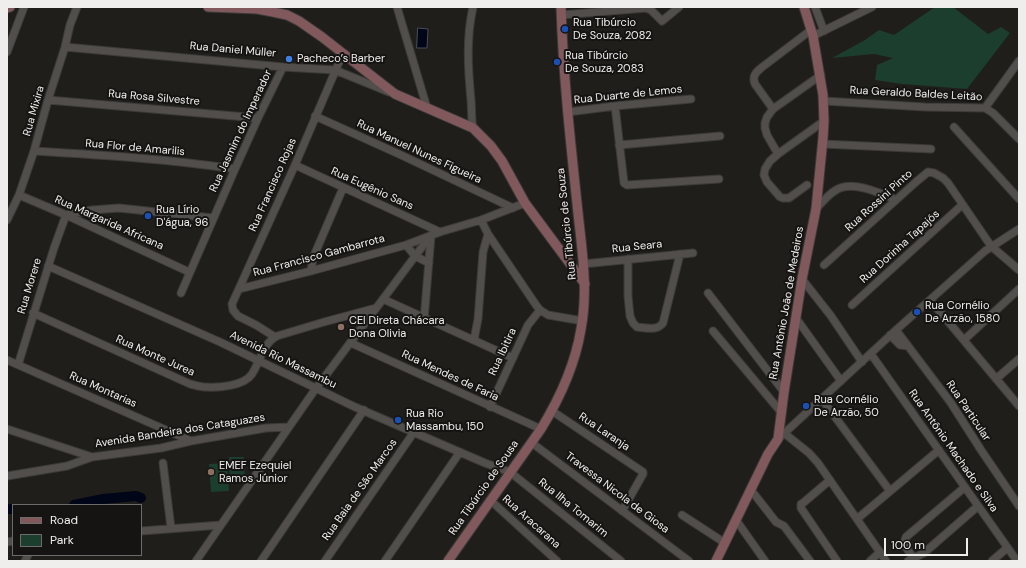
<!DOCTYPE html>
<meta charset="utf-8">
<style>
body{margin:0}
#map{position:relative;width:1026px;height:568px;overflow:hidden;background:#201e1b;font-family:"DM Sans",sans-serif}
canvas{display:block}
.frame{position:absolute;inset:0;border:8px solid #f0eeec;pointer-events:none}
.legend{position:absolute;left:12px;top:504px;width:130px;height:52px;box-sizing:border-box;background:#161412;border:1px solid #6d6b69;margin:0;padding:5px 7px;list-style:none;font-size:12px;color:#f0eeec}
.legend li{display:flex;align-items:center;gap:8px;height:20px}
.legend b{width:20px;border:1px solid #6d6b69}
.scale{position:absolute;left:884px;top:538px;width:84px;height:18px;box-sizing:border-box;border:2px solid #f0eeec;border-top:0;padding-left:5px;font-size:12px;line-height:14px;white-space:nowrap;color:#f0eeec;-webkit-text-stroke:3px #161412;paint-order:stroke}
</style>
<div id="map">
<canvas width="1026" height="568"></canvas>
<div class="frame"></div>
<ul class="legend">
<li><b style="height:5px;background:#81595d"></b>Road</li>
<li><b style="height:11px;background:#1b3e2e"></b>Park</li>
</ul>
<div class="scale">100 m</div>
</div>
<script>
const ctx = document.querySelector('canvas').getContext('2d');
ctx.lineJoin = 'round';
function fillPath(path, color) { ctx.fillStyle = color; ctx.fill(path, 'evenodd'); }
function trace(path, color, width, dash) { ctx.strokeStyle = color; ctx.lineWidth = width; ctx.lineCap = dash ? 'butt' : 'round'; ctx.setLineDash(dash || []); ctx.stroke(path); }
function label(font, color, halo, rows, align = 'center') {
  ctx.font = font + ' "DM Sans",sans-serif'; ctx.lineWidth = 4; ctx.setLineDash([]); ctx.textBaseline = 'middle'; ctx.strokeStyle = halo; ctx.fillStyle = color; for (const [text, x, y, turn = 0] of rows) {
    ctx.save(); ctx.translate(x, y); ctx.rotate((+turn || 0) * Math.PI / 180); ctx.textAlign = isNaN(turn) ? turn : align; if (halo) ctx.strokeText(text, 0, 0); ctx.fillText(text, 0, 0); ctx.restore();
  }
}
fillPath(new Path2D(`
 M935,7H953L988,34L1001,27L1010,33L967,89L902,84L875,80L877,65L893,58L874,54L832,58L865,40L879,30L894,35Z
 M229,457H244L245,481H230Z
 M227,463L229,491L211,492L209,464Z`), '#1b3e2e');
const water = new Path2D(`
 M418,28L428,29L427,48H417Z`);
fillPath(water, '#000617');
trace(water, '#484c57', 1);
trace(new Path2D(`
 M74,505L103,499L136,496L141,498
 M7,509H13`), '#000617', 10);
const street = new Path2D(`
 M397,7L427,108
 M473,7C466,38 468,69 471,100C472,110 471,119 473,128
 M815,7L824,31
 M561,15L646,8L651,10L662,21L679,7
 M813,36L872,7
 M65,47L283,67L335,70L389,92
 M7,52L24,7
 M48,100L258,118
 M824,101L925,107L985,108L993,113L1019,139
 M615,106L624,183L627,185L719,179
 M985,108L1019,61
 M773,109L755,84C752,77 755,73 761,68L811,30
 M568,112L615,106L691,99
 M315,116L401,155L513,208
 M954,127L1019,199
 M823,144L931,149
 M619,145L720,136
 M34,151C101,155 168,159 235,169
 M778,154L767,135L765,128V123L767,117L773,109L821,75
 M295,165L440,232
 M807,185L789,198H783L780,197L767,182L764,175L765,169L770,161L778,154L824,121
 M19,195L66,215L189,272
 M816,209C822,202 829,194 836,190C853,180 880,193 896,200
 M66,215L92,210L119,208L213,218
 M7,220L19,195L34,151L48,100L65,47L70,25L77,7
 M481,220L488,234L536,305L540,310L548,315L583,321
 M406,245L415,256L429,263
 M628,259V296L630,316L633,323L637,327C646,328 657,331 663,323L680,254
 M583,264L693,253
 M824,265L916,182L928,172L934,173L943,178L948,183L991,246L1019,270
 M48,266L220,342L355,407L485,463L510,472L621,561
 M311,271L313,258L343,188
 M802,279L831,316L862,362
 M239,289L311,271L406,245L440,232L481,220L525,203
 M181,293L235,169L258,118L283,67
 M708,293L784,392
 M383,299L513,358
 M930,300L1019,406
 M852,305L962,205
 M33,313L190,384C195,385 200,387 206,387C218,388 244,386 252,374C260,362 263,343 277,336L324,322L376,308
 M424,318L425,308L431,236
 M796,318L841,381
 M896,330L951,403L981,450L1019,506
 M713,331L781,412
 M890,335L900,345L908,346
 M275,337L256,325L238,316L233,310L232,304L295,165L343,53
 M474,340L478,319L483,252L488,234
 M964,340L1019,289
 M351,343L541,429
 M871,354L1017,561
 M7,360L191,441
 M18,365L54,248L66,215
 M996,379L1019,359
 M821,398L890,491
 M490,407L528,325L540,310
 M552,411L643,472V474L622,511
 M7,429L92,457L161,448L191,441L266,428L289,427
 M784,433L809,453L818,463L886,561
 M778,439L896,330L985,251L1019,229
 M532,443L689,561
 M163,463L171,528
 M7,476L67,466L92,457
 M830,480L803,503L801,504V508L837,561
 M751,490L776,522L784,526L810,561
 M490,500L557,561
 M682,515L725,543
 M857,519L939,450
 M736,520L765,561
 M141,531L221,525
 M7,542L13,541
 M914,558C909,552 902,545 906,537L965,487
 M25,561L28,555
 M196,561L314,391L431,235
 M261,561L364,410
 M325,561L414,432
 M385,561L460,452
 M870,561L880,552
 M908,561L924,553L978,506
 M992,561L1007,548`);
const secondary = new Path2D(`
 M208,7L257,9L273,12L287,15L299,21L322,37L395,94L473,128L491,146L502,161L525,203L585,284
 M7,8L10,7
 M448,561L541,429C560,398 575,366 581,329C589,287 581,245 577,203C570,138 563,72 561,7
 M716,561L768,454L778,439L784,392L802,279L816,209L823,138L824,121L823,95L813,36L804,7`);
trace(street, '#3c3b39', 9);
trace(secondary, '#3c3b39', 11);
trace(street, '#514e4b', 7);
trace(secondary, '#81595d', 9);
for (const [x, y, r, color] of [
 [565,29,4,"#1a4fb4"],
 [289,59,4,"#3f7fe0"],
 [557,62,4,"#1a4fb4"],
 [148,216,4,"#1a4fb4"],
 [917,312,4,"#1a4fb4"],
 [341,327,4,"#8d6e63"],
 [806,406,4,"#1a4fb4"],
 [398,420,4,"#1a4fb4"],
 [211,472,4,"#8d6e63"]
]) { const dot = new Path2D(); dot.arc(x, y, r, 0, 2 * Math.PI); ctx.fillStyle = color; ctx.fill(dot); trace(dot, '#161412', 1.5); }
label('11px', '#f0eeec', '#161412', [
 ["Rua Tibúrcio",573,23],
 ["De Souza, 2082",573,36],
 ["Rua Tibúrcio",565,56],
 ["De Souza, 2083",565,69],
 ["Pacheco’s Barber",297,59],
 ["Rua Lírio",156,210],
 ["D'água, 96",156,223],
 ["Rua Cornélio",925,306],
 ["De Arzão, 1580",925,319],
 ["CEI Direta Chácara",349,321],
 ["Dona Olivia",349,334],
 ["Rua Cornélio",814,400],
 ["De Arzão, 50",814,413],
 ["Rua Rio",406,414],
 ["Massambu, 150",406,427],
 ["EMEF Ezequiel",219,466],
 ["Ramos Júnior",219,479]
], 'left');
label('11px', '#f0eeec', '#161412', [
 ["Rua Daniel Müller",233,50,5],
 ["Rua Geraldo Baldes Leitão",916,94,3],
 ["Rua Duarte de Lemos",628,95,-6],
 ["Rua Rosa Silvestre",154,98,5],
 ["Rua Mixira",34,111,-74],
 ["Rua Jasmim do Imperador",241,131,-65],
 ["Rua Flor de Amarilis",135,148,5],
 ["Rua Manuel Nunes Figueira",419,152,25],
 ["Rua Francisco Rojas",273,185,-66],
 ["Rua Eugênio Sans",372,189,24],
 ["Rua Rossini Pinto",879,201,-42],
 ["Rua Margarida Africana",109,223,24],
 ["Rua Tibúrcio de Souza",567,224,-96],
 ["Rua Seara",637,247,-6],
 ["Rua Dorinha Tapajós",900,247,-42],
 ["Rua Francisco Gambarrota",319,256,-15],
 ["Rua Morere",30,286,-73],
 ["Rua Antônio João de Medeiros",787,303,-80],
 ["Rua Ibitira",503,352,-65],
 ["Rua Monte Jurea",155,356,24],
 ["Avenida Rio Massambu",283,360,26],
 ["Rua Mendes de Faria",450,376,25],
 ["Rua Montarias",103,390,24],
 ["Rua Particular",968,411,56],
 ["Avenida Bandeira dos Cataguazes",180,431,-9],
 ["Rua Laranja",604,432,34],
 ["Rua Antônio Machado e Silva",953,451,55],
 ["Rua Tibúrcio de Sousa",484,488,-55],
 ["Rua Baia de São Marcos",360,490,-55],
 ["Travessa Nicola de Giosa",617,493,37],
 ["Rua Ilha Tomarim",573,508,39],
 ["Rua Aracarana",531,522,42]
]);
</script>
